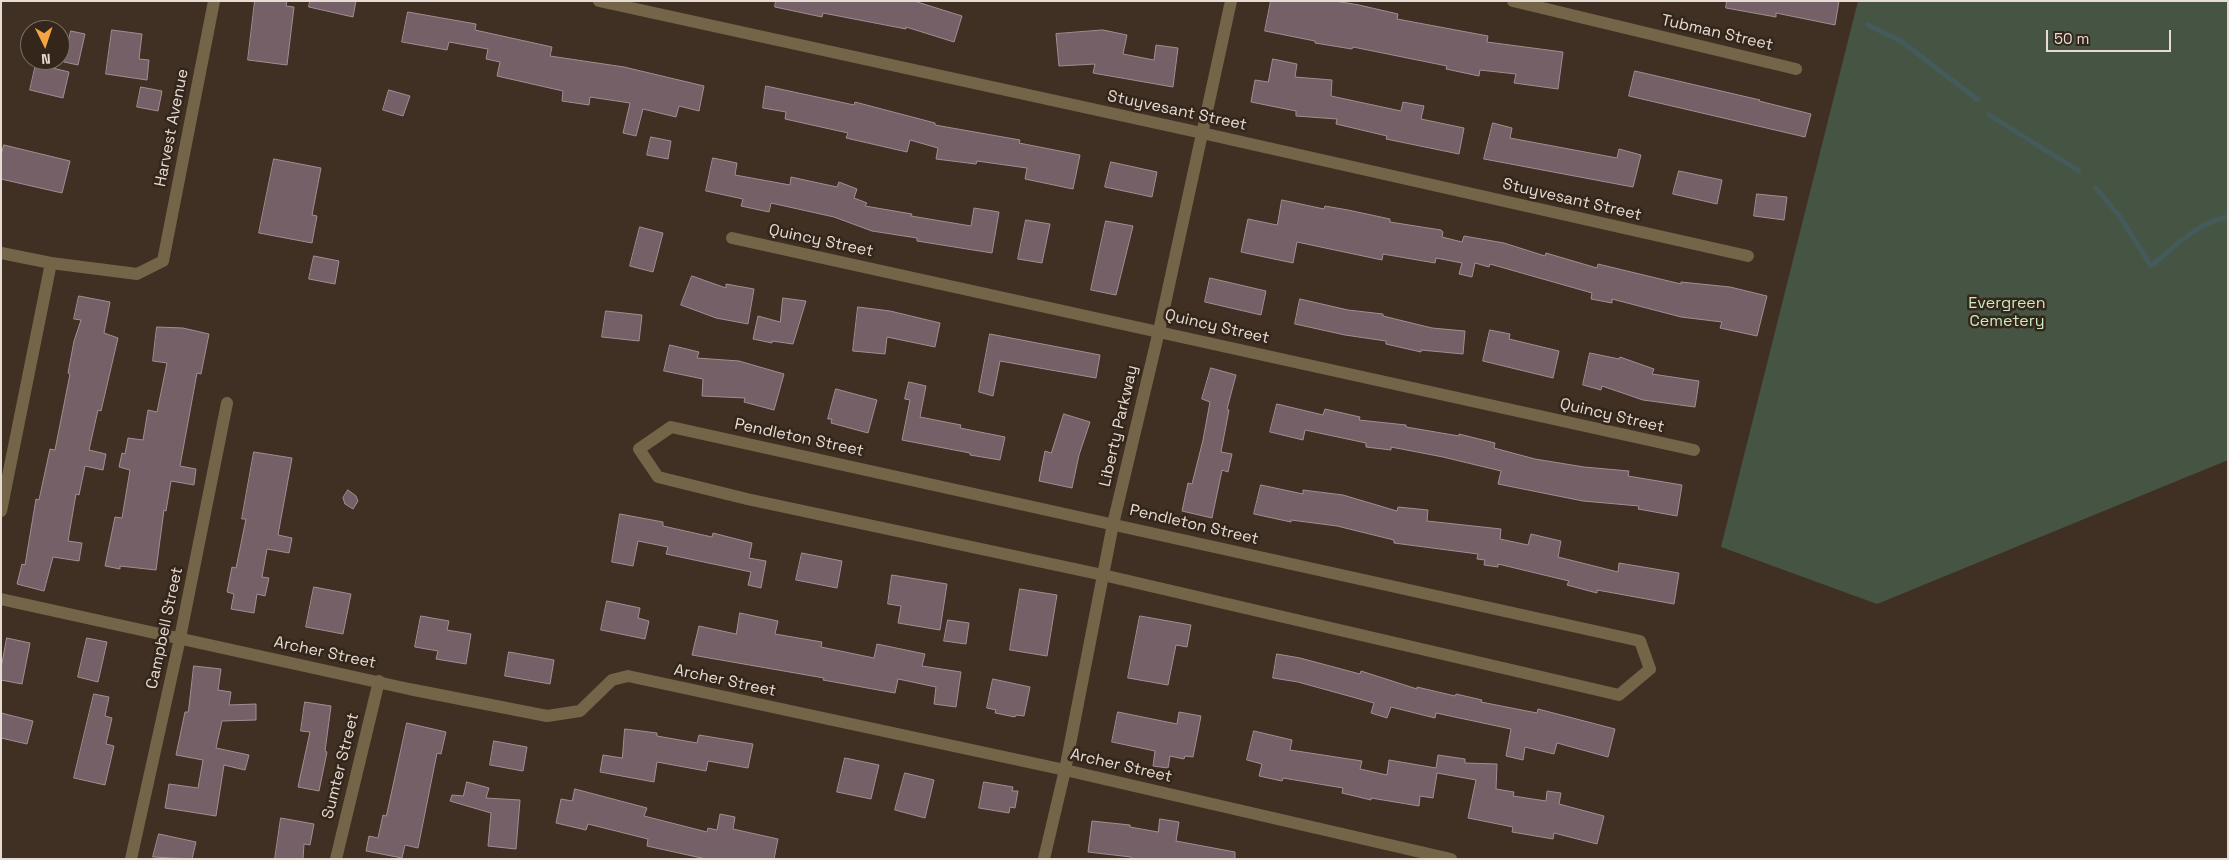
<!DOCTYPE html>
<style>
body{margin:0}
#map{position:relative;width:2229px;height:860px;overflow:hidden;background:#3f3023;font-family:"Space Grotesk",sans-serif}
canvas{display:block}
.frame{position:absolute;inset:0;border:2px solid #e6dcd4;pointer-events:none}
.north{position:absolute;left:20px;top:20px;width:50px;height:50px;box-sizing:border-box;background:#34261a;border:1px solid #7b6f64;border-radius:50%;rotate:176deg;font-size:14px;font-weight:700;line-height:20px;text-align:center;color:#e6dcd4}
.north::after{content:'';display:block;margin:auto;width:18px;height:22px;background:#f4a444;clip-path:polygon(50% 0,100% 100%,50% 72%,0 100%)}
.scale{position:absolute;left:2046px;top:30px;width:125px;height:22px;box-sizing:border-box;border:2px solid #e6dcd4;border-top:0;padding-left:6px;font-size:15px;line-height:18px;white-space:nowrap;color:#e6dcd4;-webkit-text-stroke:4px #34261a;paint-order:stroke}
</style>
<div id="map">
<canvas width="2229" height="860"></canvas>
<div class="frame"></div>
<div class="north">N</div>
<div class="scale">50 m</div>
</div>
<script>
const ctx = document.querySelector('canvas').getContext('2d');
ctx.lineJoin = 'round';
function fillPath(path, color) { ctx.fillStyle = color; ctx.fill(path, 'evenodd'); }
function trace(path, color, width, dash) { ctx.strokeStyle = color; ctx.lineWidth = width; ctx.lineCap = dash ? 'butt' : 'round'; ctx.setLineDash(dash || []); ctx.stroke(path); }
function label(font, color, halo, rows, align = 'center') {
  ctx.font = font + ' "Space Grotesk",sans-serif'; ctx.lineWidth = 5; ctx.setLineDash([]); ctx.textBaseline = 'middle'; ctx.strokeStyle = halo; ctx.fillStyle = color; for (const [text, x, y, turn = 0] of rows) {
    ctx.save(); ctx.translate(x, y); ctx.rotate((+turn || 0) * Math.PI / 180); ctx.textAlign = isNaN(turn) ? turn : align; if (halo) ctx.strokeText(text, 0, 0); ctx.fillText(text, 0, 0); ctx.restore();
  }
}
fillPath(new Path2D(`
 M1858,1H2228V460L1877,604L1721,547Z`), '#465543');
trace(new Path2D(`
 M1868,25L1901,41L1978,100
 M1989,115L2079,171
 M2096,188L2121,218L2151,266C2174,247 2198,222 2228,217`), '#455a5b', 5);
const building = new Path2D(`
 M255,1H287L286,6L294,7L287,65L248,60Z
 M310,1H356L353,17L309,7Z
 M776,1H914L962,16L954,42L906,27V29L823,13L822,17L775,7Z
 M1271,1H1335L1359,5L1398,14L1397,19L1488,36L1487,42L1563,52L1558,89L1514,83L1516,74L1480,70L1479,76L1446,69L1447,66L1353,47L1352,49L1315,43V41L1265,31Z
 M1727,1H1839L1835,25L1776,13V17L1726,8Z
 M408,12L476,24L475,30L552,47L550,56L624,67L704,86L699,111L679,106L676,117L643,109L636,136L623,133L630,103L590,97L589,105L562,101L563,91L497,76L500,62L486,59L488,49L449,42L447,50L402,42Z
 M112,30L142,34L139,59L149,60L147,80L106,74Z
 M1103,30L1127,35L1123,54L1154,60L1156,45L1178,48L1173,87L1093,73L1095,64L1059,66L1056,34Z
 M71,31L85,34L78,65L64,62Z
 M1273,59L1297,64L1295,77L1332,80L1331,96L1401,111L1403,102L1424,106L1421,119L1464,128L1459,154L1386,139L1387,136L1336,124L1337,119L1296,116V111L1251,102L1255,80L1268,82Z
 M36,64L69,72L63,98L30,90Z
 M1635,71L1760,100L1759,101L1811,114L1805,137L1629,96Z
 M766,86L854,105L855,102L935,123V125L1020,140L1019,143L1080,155L1073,189L1025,179L1027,168L977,161L976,164L936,159L938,148L910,140L907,152L846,138L848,133L785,119L786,112L763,108Z
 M141,87L162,91L158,111L137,107Z
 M389,90L410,96L403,116L383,110Z
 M1493,123L1512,128L1510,138L1617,158L1619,149L1641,155L1633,187L1484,159Z
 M651,137L671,141L668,159L647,155Z
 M4,145L70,161L62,193L1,179V156Z
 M713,158L737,163L735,175L790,185L791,177L837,187L839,182L857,189L854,198L867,203L865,206L912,214L911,216L971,226L974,208L999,212L992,253L917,241V238L872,231L834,217L771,203L769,212L741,206L743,199L706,191Z
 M274,159L321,168L312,215L317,216L312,243L259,233Z
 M1111,162L1157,172L1152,197L1105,187Z
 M1679,171L1722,180L1717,204L1673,194Z
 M1757,194L1787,197L1784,220L1754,216Z
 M1282,200L1324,209L1325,206L1348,210L1390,219V222L1441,230L1443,232L1442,237L1462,242L1464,236L1504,243L1545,256L1546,253L1597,268L1598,264L1681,284V282L1730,287L1767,296L1757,336L1720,328L1722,322L1681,317L1612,299V303L1591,299L1592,293L1490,264L1489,267L1475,263L1472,277L1459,274L1462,263L1436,258L1435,263L1383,254L1382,260L1297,242L1293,263L1241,252L1248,219L1277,225Z
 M1026,220L1050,224L1042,263L1018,259Z
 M1106,221L1133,226L1116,295L1091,290Z
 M640,227L663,233L653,272L630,266Z
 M314,256L339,261L335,284L309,279Z
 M692,276L726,288V284L754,289L748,324L716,318L681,305Z
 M1210,278L1266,291L1261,315L1205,302Z
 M79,296L110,302L104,333L118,338L101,411L98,410L89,450L106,454L103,470L85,466L79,495L76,494L68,541L82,543L79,561L53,557L44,591L17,584L22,564L25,565L36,499L39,500L50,449L55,450L70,374L68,373L74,341L81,320L74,319Z
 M783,298L806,301L793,344L772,341V343L753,339L758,316L780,322Z
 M1300,299L1348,310L1383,314V316L1432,328L1465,331L1463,354L1421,350V352L1386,344V341L1345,335L1295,324Z
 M858,307L890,311L940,323L935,347L887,337L885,354L853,351Z
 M606,311L642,315L639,341L602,337Z
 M157,327L183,328L209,334L201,374L197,373L180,466L196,469L194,485L171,481L166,511L164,510L156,570L120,566V569L105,566L115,517L122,518L130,470L119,467L122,453L125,454L128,438L143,440L148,410L157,412L167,363L153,361Z
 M1490,330L1510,334L1509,339L1559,351L1553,378L1483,361Z
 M990,334L1100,355L1096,378L1000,361L993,396L979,392Z
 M670,345L699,352L697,358L739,361L784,374L774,410L744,402L745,398L702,396L703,379L664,371Z
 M1590,353L1619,359L1620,357L1654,369L1652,374L1699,381L1695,407L1643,400L1602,386L1601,390L1583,385Z
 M1211,368L1236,375L1227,409L1229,410L1221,452L1232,454L1228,472L1222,470L1212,518L1182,511L1188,483L1192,484L1203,440L1210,402L1202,399Z
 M909,382L926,386L920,417L961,425L960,428L1005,437L1000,460L970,455V453L902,440L910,400L905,399Z
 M836,389L877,400L868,433L831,423L832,419H828Z
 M1277,404L1323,415L1325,409L1360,417L1359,420L1406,425V427L1459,436V434L1495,443L1494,448L1535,459L1584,467L1629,471L1628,476L1682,485L1677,516L1638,509L1639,506L1583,501L1498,484L1501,471L1443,457L1391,447V450L1366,447V443L1305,430L1303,440L1270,432Z
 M1064,414L1090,422L1079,455L1072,488L1039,481L1045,451L1051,453Z
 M254,452L292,458L278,535L292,538L289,553L267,549L262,577L269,578L265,596L257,594L254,613L231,609L234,594L227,592L232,567L236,568L246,519H242Z
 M1261,485L1303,494V490L1343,495L1397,511L1398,507L1428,510L1427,521L1501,529L1500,539L1528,545L1531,534L1561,541L1558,557L1618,572L1619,563L1679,573L1674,604L1597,590V593L1567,585L1569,581L1498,564V567L1484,565L1485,560L1477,559L1478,554L1394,543V540L1337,526L1291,520V522L1254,514Z
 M348,490L356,496L358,501L353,509L345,504L343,498Z
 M620,514L663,522V526L712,537L713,533L752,543L749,558L766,561L761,588L748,585L751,572L666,554L668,547L638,541L633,566L612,562Z
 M802,553L842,561L837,588L796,580Z
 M892,575L947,584L940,630L898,623L901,606L888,604Z
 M314,587L351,594L343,634L306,627Z
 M1020,589L1057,595L1047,656L1010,650Z
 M607,601L640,608L638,618L649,621L645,639L601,630Z
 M740,613L778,621L775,634L822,642L821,647L874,658L877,644L925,654L922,666L961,672L956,707L934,704L936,687L898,679L895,693L823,680L824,678L692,655L699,626L736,634Z
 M421,616L449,621L447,630L471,634L466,664L436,659L438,651L415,647Z
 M1140,616L1191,625L1187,647L1176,645L1168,685L1128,678Z
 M948,620L969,623L966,644L944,641Z
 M7,638L30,643L22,684L1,680V669Z
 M87,638L107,642L98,682L78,677Z
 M509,652L554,660L550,684L505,676Z
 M1277,654L1300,658L1360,674L1361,671L1417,689V687L1455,696L1456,694L1482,700L1481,702L1537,713L1538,709L1615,729L1608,757L1557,743L1554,754L1525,747L1523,760L1506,756L1511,729L1436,713L1435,718L1391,707L1387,718L1371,713L1374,703L1298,682L1273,678Z
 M194,666L221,669L218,690L231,692L229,705L256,704V720L222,721L216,748L249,755L245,770L224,765L216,816L165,808L169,784L198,788L203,760L176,755L185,712H188Z
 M993,679L1030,687L1024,716L1016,715L1015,717L995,713L996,710L987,708Z
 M94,694L109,697L105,716L112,718L106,744L114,746L105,785L74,778Z
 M305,702L331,706L325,751L327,752L319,791L298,787L310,732L301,731Z
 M1118,712L1177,724L1179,712L1201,716L1193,757L1185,756L1184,759L1170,756L1168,768L1153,766L1155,751L1112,742Z
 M1,713L33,721L27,744L1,738Z
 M407,723L446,732L441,754L437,753L418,848L405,845L402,858L366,851L369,836L378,838L383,815L386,816Z
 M625,729L657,733V736L697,743L699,735L753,744L748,768L708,761L706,771L657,762L654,782L600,772L603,755L622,758Z
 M1254,731L1292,740L1290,750L1362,761L1360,769L1387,775L1389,760L1436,768L1438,755L1465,759V763L1497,764L1496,789L1514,792L1513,796L1546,801L1547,791L1561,793L1559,804L1604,816L1597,844L1554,833L1553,839L1512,832L1513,827L1468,818L1476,780L1437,773L1433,798L1420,796L1419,806L1371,798V800L1342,793L1343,788L1283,778L1282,781L1259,776L1262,764L1247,760Z
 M494,741L527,747L523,771L490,765Z
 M845,758L879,765L871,799L837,792Z
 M905,773L934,780L925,818L895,810Z
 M467,782L489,788L486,798L520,800L516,849L488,846L491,813L450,801L452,795L463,796Z
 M984,782L1013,787L1012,791H1018L1015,808L1010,807L1009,813L979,808Z
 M575,789L647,808L644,816L707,832L708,828L717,830L720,814L735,817L733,829L778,839L774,859H706L647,846L648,839L588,824L586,830L556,823L561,799L572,801Z
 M281,818L314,824L310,845L304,844L303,859H275Z
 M1160,819L1179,822L1176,841L1235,852V859H1131V857L1088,852L1092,821L1130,825V827L1158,832Z
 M159,834L196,842L192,859L153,857Z`);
fillPath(building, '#766068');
trace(building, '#a38c94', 1);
trace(new Path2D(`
 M599,1L1202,133L1748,256
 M1513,1L1796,69
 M732,238L1694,450
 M1,253L51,263L137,274L163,261L214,1
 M671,427L1640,641L1650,669L1619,695L1103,575L747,499L658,477L639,449Z
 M1,511L51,263
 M1,599L409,689L547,716L580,711L612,680L628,676L1065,770L1451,859
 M131,859L180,638L227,403
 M336,859L379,681`), '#746549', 12);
trace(new Path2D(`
 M1044,859L1065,770L1113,524L1159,331L1231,1`), '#746549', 12);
label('16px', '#e6dcd4', '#34261a', [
 ["Tubman Street",1717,33,13],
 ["Stuyvesant Street",1177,111,12],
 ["Harvest Avenue",172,128,-79],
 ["Stuyvesant Street",1572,200,13],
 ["Quincy Street",821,241,12],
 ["Quincy Street",1217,327,13],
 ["Quincy Street",1612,416,13],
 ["Liberty Parkway",1119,426,-77],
 ["Pendleton Street",799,438,12],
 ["Pendleton Street",1194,525,13],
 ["Campbell Street",165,628,-78],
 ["Archer Street",325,653,12],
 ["Archer Street",725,681,12],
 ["Sumter Street",341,766,-76],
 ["Archer Street",1121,766,13]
]);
label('16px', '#c7ecc0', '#34261a', [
 ["Evergreen",2007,304],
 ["Cemetery",2007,322]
]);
</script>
